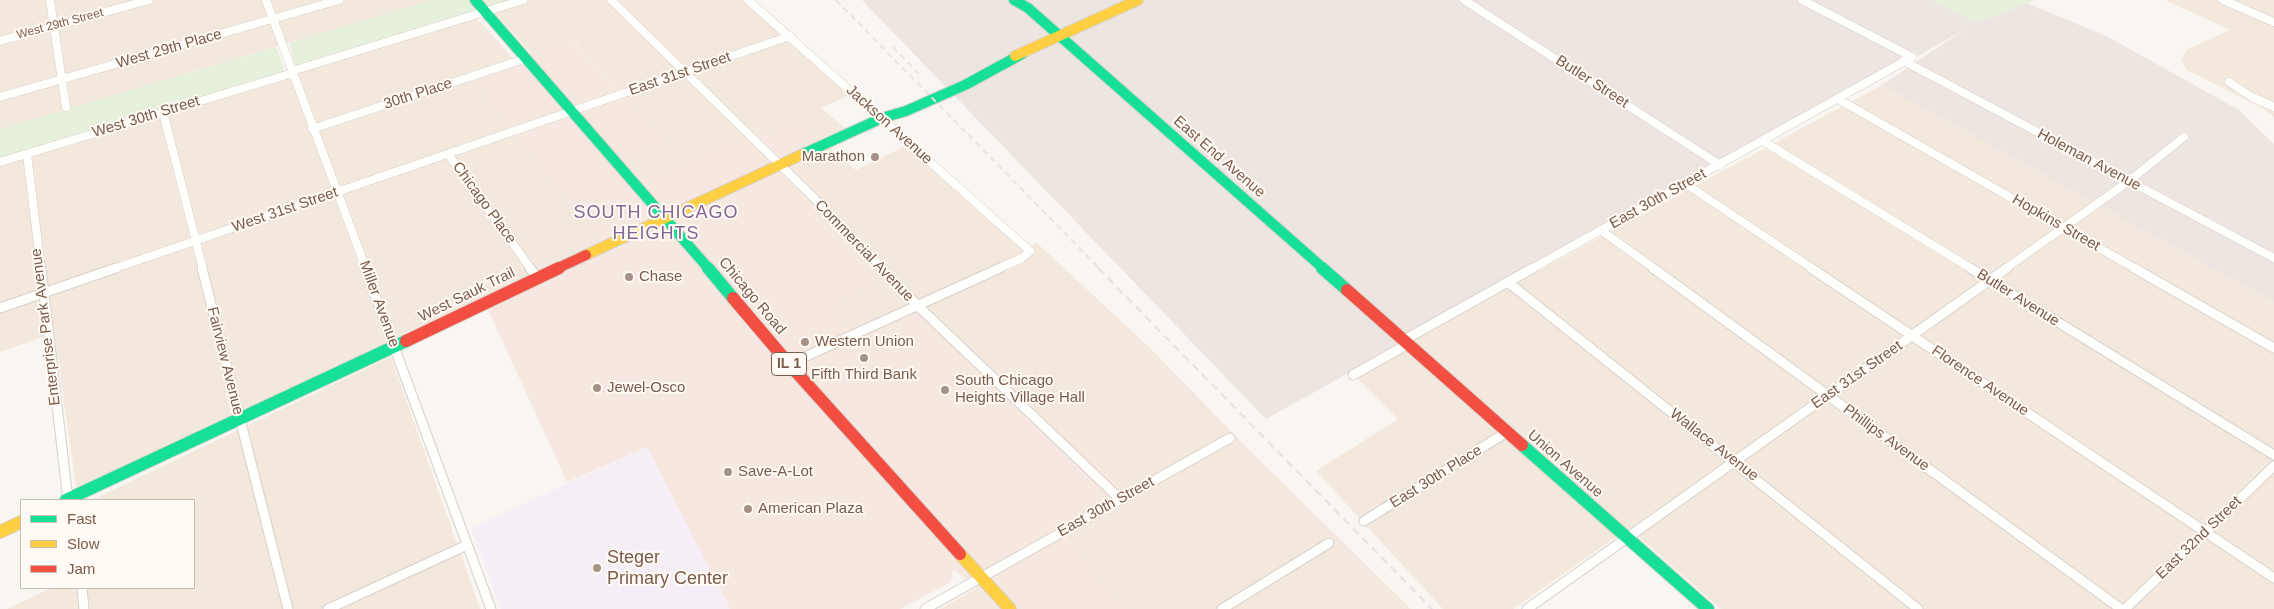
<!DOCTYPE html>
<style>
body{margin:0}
#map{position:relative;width:2274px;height:609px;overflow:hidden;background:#f9f5f0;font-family:Arial,sans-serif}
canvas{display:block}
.legend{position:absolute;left:20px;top:499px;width:175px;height:90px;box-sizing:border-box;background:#fffaf3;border:1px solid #cabbb1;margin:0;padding:6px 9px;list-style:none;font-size:15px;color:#7a5c4d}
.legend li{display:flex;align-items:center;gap:10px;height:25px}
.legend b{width:25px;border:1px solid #cabbb1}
</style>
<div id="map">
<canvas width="2274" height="609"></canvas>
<ul class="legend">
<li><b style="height:6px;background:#16e098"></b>Fast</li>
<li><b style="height:6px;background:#ffcf43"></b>Slow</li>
<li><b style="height:6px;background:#f24e42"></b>Jam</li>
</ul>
</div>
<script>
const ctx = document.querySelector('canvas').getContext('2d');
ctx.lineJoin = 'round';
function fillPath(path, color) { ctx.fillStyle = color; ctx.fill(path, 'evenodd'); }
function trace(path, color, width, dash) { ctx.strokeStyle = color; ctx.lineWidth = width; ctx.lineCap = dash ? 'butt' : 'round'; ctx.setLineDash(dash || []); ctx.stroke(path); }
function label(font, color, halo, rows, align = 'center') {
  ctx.font = font + ' Arial,sans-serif'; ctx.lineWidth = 4; ctx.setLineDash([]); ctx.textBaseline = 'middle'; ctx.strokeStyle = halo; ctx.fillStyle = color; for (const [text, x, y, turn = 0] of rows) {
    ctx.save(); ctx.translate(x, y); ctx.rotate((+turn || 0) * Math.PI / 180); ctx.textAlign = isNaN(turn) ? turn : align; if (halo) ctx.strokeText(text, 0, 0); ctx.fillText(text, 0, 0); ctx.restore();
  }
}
fillPath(new Path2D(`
 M0,0H432L0,129Z
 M529,0H742L850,95L821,108L845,128L820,139L794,119L745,141L738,136L641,180L624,161L668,141L572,39L532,54L493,11Z
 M2165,0H2274V117L2262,108L2187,70L2181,59L2188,49L2230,30Z
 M475,16L514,60L568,200L599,243L372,349L77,492L54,333L0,352V159Z
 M1882,85L2274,302V609H1721L1629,528L1513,609H1443L1316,471L1398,419L1351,372Z
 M908,145L1025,250L1037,243L1151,349L1253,454L1411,609H1129L1066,537L1131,501L851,330L834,309L893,275L788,168L832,149L856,170Z
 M391,357L480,609H7L51,588H194V500H92Z
 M977,588L995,609H940Z`), '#f2e8de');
fillPath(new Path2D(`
 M571,39L668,141L624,161L641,180L738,136L745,141L794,119L832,149L789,168L894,275L835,309L851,329L918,298L1132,500L1066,537L1129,609H995L977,588L953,570L951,582L900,609H730L647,447L567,482L489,312L480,298L599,243L466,75Z`), '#f6e8e1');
fillPath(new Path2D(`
 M862,0H1931L1977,23L2027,3L2108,37L2239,110L2274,144V302L1882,85L1964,30L1266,419Z`), '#ede5e0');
fillPath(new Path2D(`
 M647,447L730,609H501L471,528Z`), '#f6eef6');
fillPath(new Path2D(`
 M432,0H515L296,67L289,43Z
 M1931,0H2035L1977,23Z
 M276,47L284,67L282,73L0,159V129Z`), '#e7f0db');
const streetFar1 = new Path2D(`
 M50,0L66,107
 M266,0L366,269
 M611,0L812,196L883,269
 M748,0L1030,251L1022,258L997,269
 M1464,0L1720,165
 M1802,0L1912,57
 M2223,0L2274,22
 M0,41L149,0
 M1904,61L2274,258
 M292,71L523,0
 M2229,82L2252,97L2274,107
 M0,97L339,0
 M1838,99L2136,269
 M163,112L203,269
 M312,129L524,59
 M1763,141L1972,269
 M27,154L41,269
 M448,154L531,269
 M0,162L293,73
 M1686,184L1813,269
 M1602,231L1655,269
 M113,269L790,36
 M1531,269L1912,57
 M2005,269L2129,181L2184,137`);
const street = new Path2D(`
 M41,268L68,500
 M202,268L288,609
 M365,268L491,609
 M530,268L537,278
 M881,268L917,305L1120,499
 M1653,268L2121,609
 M1811,268L2274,578
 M1970,268L2274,455
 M2134,268L2274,348
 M1509,283L1918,609
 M0,308L116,268
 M1404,340L1533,268
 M789,364L1000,268
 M1353,375L1408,344
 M1364,521L1507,432
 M82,588L84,609
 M328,609L467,545
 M925,609L1230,438
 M1222,609L1329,543
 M1527,609L2007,268
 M2125,609L2274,466`);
const fastFar1 = new Path2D(`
 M475,0L709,269
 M1014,0L1028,8L1324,269
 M803,154L882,118L906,111L965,85L1022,54`);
const fast = new Path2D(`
 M708,268L733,298
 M1322,268L1347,290
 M1522,445L1708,609
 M66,500L406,341`);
const slowFar1 = new Path2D(`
 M1015,56L1138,0
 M586,255L803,154`);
const slow = new Path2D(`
 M0,532L21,522
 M960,554L1010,609`);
const jamFar1 = new Path2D(`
 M556,269L586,255`);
const jam = new Path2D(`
 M1347,290L1522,445
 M733,298L789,364L960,554
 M406,341L559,268`);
trace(streetFar1, '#d7d1cb', 9);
trace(street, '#d7d1cb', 11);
trace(fastFar1, '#d9d2cb', 12);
trace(fast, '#d9d2cb', 14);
trace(slowFar1, '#d9d2cb', 12);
trace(slow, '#d9d2cb', 14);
trace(jamFar1, '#d9d2cb', 12);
trace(jam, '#d9d2cb', 14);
trace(streetFar1, '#fefefd', 8);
trace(street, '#fefefd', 9);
trace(fastFar1, '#16e098', 10);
trace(fast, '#16e098', 12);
trace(slowFar1, '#ffcf43', 10);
trace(slow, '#ffcf43', 12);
trace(jamFar1, '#f24e42', 10);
trace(jam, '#f24e42', 12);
trace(new Path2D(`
 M836,0L1100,269
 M893,47L919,74`), '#e6e3e7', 2, [6, 4.5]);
trace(new Path2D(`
 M1098,268L1432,609`), '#e6e3e7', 2.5, [8, 5.5]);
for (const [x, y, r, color] of [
 [875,157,5,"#a69286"],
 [629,277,5,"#a69286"],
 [805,342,5,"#a69286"],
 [864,358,5,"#a69286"],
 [597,388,5,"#a69286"],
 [945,390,5,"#a69286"],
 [728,472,5,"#a69286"],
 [748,509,5,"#a69286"],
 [597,568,5,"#a69286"]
]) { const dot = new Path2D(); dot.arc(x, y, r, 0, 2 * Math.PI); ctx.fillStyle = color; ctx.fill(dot); trace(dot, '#fffaf3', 2); }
label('12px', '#7a5c4d', '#fffaf3', [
 ["West 29th Street",60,24,-15]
]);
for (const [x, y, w] of [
 [789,364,35]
]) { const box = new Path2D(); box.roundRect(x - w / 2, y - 11.5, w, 23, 4); ctx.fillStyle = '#fffaf3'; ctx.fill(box); trace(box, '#7a5c4d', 1); }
label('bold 14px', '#7a5c4d', null, [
 ["IL 1",789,364]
]);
label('15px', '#7a5c4d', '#fffaf3', [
 ["West 29th Place",169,49,-16],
 ["East 31st Street",680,74,-19],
 ["Butler Street",1592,82,33],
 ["30th Place",418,94,-18],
 ["West 30th Street",146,117,-17],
 ["Jackson Avenue",889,125,42],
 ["East End Avenue",1219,157,41],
 ["Holeman Avenue",2089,160,28],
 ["East 30th Street",1658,199,-29],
 ["Chicago Place",484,203,54],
 ["West 31st Street",285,210,-19],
 ["Hopkins Street",2056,223,30],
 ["Commercial Avenue",864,251,46],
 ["West Sauk Trail",467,295,-26],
 ["Chicago Road",752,296,50],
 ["Butler Avenue",2018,298,32],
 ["Miller Avenue",379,304,70],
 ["Enterprise Park Avenue",46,327,-97],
 ["Fairview Avenue",225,361,76],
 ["East 31st Street",1857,375,-35],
 ["Florence Avenue",1980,381,34],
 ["Phillips Avenue",1886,438,36],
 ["Wallace Avenue",1714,445,38],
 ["Union Avenue",1565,464,41],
 ["East 30th Place",1436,477,-32],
 ["East 30th Street",1106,507,-29],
 ["East 32nd Street",2199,538,-44]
]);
label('15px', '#7a5c4d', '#fffaf3', [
 ["Marathon",865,157,"right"],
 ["Chase",639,277],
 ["Western Union",815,342],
 ["Fifth Third Bank",864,375,"center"],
 ["South Chicago",955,381],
 ["Heights Village Hall",955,398],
 ["Jewel-Osco",607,388],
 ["Save-A-Lot",738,472],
 ["American Plaza",758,509]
], 'left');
ctx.letterSpacing = '1px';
label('18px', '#846695', '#fffaf3', [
 ["SOUTH CHICAGO",656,213],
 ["HEIGHTS",656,234]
]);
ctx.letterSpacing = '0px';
label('18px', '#7a5c4d', '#fffaf3', [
 ["Steger",607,558],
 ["Primary Center",607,579]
], 'left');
</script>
